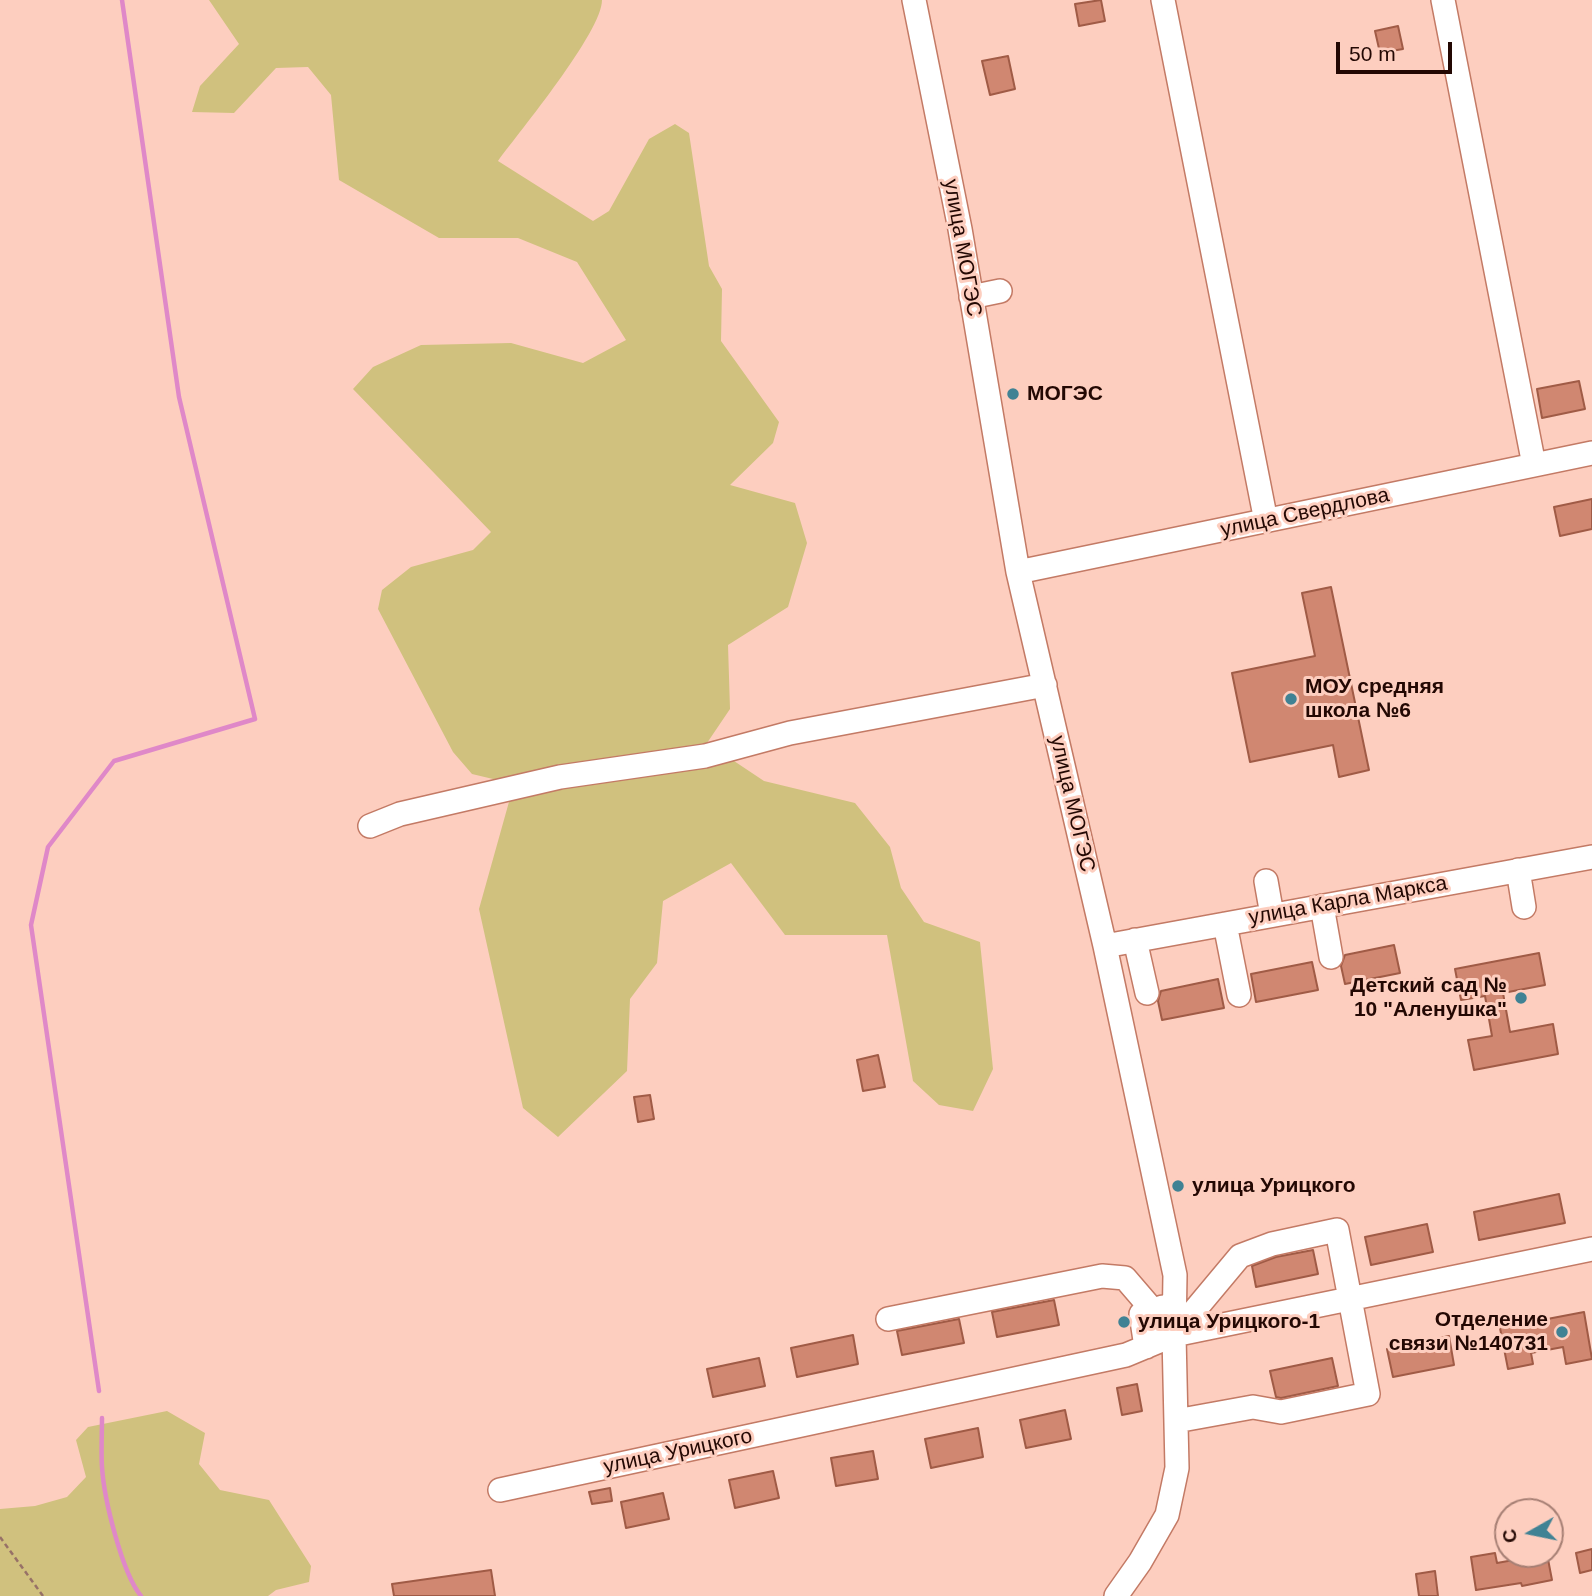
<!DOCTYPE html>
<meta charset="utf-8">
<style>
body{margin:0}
#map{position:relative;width:1592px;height:1596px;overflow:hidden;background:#fdcebf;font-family:Arial,sans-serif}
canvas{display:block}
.north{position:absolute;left:1494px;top:1498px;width:70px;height:70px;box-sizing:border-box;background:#fdcebf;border:2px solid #a67f74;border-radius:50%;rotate:261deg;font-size:19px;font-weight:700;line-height:28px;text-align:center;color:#230803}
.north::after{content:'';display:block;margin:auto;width:24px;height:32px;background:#408294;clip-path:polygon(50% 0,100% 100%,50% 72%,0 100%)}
.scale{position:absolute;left:1336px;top:42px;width:116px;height:32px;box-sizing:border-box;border:4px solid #230803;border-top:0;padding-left:9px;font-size:21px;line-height:24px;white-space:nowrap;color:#230803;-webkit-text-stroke:5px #fdcebf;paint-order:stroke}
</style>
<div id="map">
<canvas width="1592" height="1596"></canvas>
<div class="north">С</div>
<div class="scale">50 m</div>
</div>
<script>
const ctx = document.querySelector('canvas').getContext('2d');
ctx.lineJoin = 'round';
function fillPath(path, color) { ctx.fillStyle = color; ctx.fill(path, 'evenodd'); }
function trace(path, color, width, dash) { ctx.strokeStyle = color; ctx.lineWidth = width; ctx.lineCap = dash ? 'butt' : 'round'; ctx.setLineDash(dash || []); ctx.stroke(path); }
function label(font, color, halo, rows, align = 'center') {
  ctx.font = font + ' Arial,sans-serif'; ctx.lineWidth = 6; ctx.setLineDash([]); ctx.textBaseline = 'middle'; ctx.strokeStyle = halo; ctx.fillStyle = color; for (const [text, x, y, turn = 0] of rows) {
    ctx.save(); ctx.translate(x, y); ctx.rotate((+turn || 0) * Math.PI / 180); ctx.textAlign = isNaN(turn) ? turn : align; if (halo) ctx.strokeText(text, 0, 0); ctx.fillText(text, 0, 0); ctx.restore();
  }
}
fillPath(new Path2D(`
 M209,0H602C602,32 520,131 498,161L593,221L609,211L649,139L675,124L689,133L709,266L722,289L721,341L779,422L773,443L730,485L795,503L807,543L788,607L728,645L730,709L707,743L764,781L855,803L890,847L901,888L924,922L980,942L993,1069L973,1111L939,1105L913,1081L887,935H785L731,863L663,901L657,963L630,999L627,1071L558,1137L523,1108L479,909L514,784L472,774L453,752L378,609L382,590L411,567L473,550L491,532L353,389L373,367L421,345L511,343L583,363L626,340L577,262L518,238H439L339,180L331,95L308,67L276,68L234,113L192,112L200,86L239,44Z
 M167,1411L205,1433L199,1464L220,1490L269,1500L311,1566L309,1582L276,1590L268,1596H0V1509L35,1506L67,1497L86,1477L76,1440L88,1427Z`), '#d0c17e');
trace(new Path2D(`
 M99,1391L31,925L48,847L114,761L255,719L179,397L122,0
 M102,1418C102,1435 101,1451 102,1467C104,1499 122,1573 141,1596`), '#df88c8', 4.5);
const building = new Path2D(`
 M1101,0L1105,21L1079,26L1075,4Z
 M1398,26L1403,49L1380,53L1375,31Z
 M1008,56L1015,89L990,95L982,61Z
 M1579,381L1585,409L1542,418L1537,389Z
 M1592,499V529L1560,536L1554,507Z
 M1331,587L1369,770L1339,777L1333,745L1250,762L1232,673L1315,656L1302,593Z
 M1394,945L1400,973L1345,984L1341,966L1345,955Z
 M1539,953L1545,985L1503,993L1510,1032L1553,1024L1558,1054L1474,1070L1468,1040L1492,1036L1485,996L1461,1000L1455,969Z
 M1312,962L1318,990L1256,1002L1251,974Z
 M1218,979L1224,1008L1162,1020L1158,1001L1161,991Z
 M878,1055L885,1087L863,1091L857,1060Z
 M650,1095L654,1119L638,1122L634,1097Z
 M1559,1194L1565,1223L1479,1240L1474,1212Z
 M1427,1224L1433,1252L1371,1265L1365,1237Z
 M1313,1250L1318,1274L1256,1287L1252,1266L1276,1257Z
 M1054,1300L1059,1325L997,1337L992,1312Z
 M1584,1312L1592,1359L1566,1364L1563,1347L1531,1353L1533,1364L1508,1369L1500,1328Z
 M959,1319L964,1343L902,1355L897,1331Z
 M853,1335L858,1364L797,1377L791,1348Z
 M1449,1336L1454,1365L1393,1377L1387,1349Z
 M759,1358L765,1386L713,1397L707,1369Z
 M1332,1358L1338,1386L1281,1398L1276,1397L1270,1371Z
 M1137,1384L1142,1411L1122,1415L1117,1388Z
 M1065,1410L1071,1439L1026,1448L1020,1420Z
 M978,1428L983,1457L931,1468L925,1439Z
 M873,1451L878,1479L836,1486L831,1458Z
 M773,1471L779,1498L735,1508L729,1480Z
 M610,1488L612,1501L592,1504L589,1492Z
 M663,1493L669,1519L626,1528L621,1502Z
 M1592,1549V1570L1580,1573L1576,1553Z
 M1495,1553L1497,1563L1547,1554L1552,1580L1522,1586L1521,1583L1476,1590L1471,1557Z
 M491,1570L495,1596H394L392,1584Z
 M1435,1571L1438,1596H1419L1416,1574Z`);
fillPath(building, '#d08771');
trace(building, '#a05b46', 2);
const minor = new Path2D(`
 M914,0L960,229L1018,572L1105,946L1175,1275L1174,1335L1177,1468L1167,1515L1140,1562L1116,1596
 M1163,0L1266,521
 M1443,0L1534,465
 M971,297L1000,291
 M1018,572L1592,453
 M370,826L400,814L560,777L705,756L790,733L1045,685
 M1518,870L1524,907
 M1266,881L1272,915
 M1322,906L1331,957
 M1225,924L1239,995
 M1135,940L1147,993
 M1105,946L1592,857
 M888,1319L1102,1276L1125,1278L1174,1335
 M1174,1335L1240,1256L1272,1244L1337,1230L1368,1394L1281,1412L1253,1407L1176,1421
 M1146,1347L1141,1314L1163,1307
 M500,1490L1126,1355L1174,1335L1592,1249`);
trace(minor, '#c37a65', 26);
trace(new Path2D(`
 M0,1537L43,1596`), '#977167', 2.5, [5, 3.5]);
trace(minor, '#fff', 23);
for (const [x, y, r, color] of [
 [1013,394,7,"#408294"],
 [1291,699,7,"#408294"],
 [1521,998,7,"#408294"],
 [1178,1186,7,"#408294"],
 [1124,1322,7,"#408294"],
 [1562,1332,7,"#408294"]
]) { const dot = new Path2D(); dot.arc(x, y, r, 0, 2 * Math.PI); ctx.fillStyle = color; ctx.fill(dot); trace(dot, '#fdcebf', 2.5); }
label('21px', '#230803', '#fdcebf', [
 ["улица МОГЭС",962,248,80],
 ["улица Свердлова",1305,513,-12],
 ["улица МОГЭС",1072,804,77],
 ["улица Карла Маркса",1348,901,-10],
 ["улица Урицкого",678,1452,-12]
]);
label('bold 21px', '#230803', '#fdcebf', [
 ["МОГЭС",1027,394],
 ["МОУ средняя",1305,687],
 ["школа №6",1305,711],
 ["Детский сад №",1507,986,"right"],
 ["10 \"Аленушка\"",1507,1010,"right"],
 ["улица Урицкого",1192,1186],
 ["Отделение",1548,1320,"right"],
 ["связи №140731",1548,1344,"right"],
 ["улица Урицкого-1",1138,1322]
], 'left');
</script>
